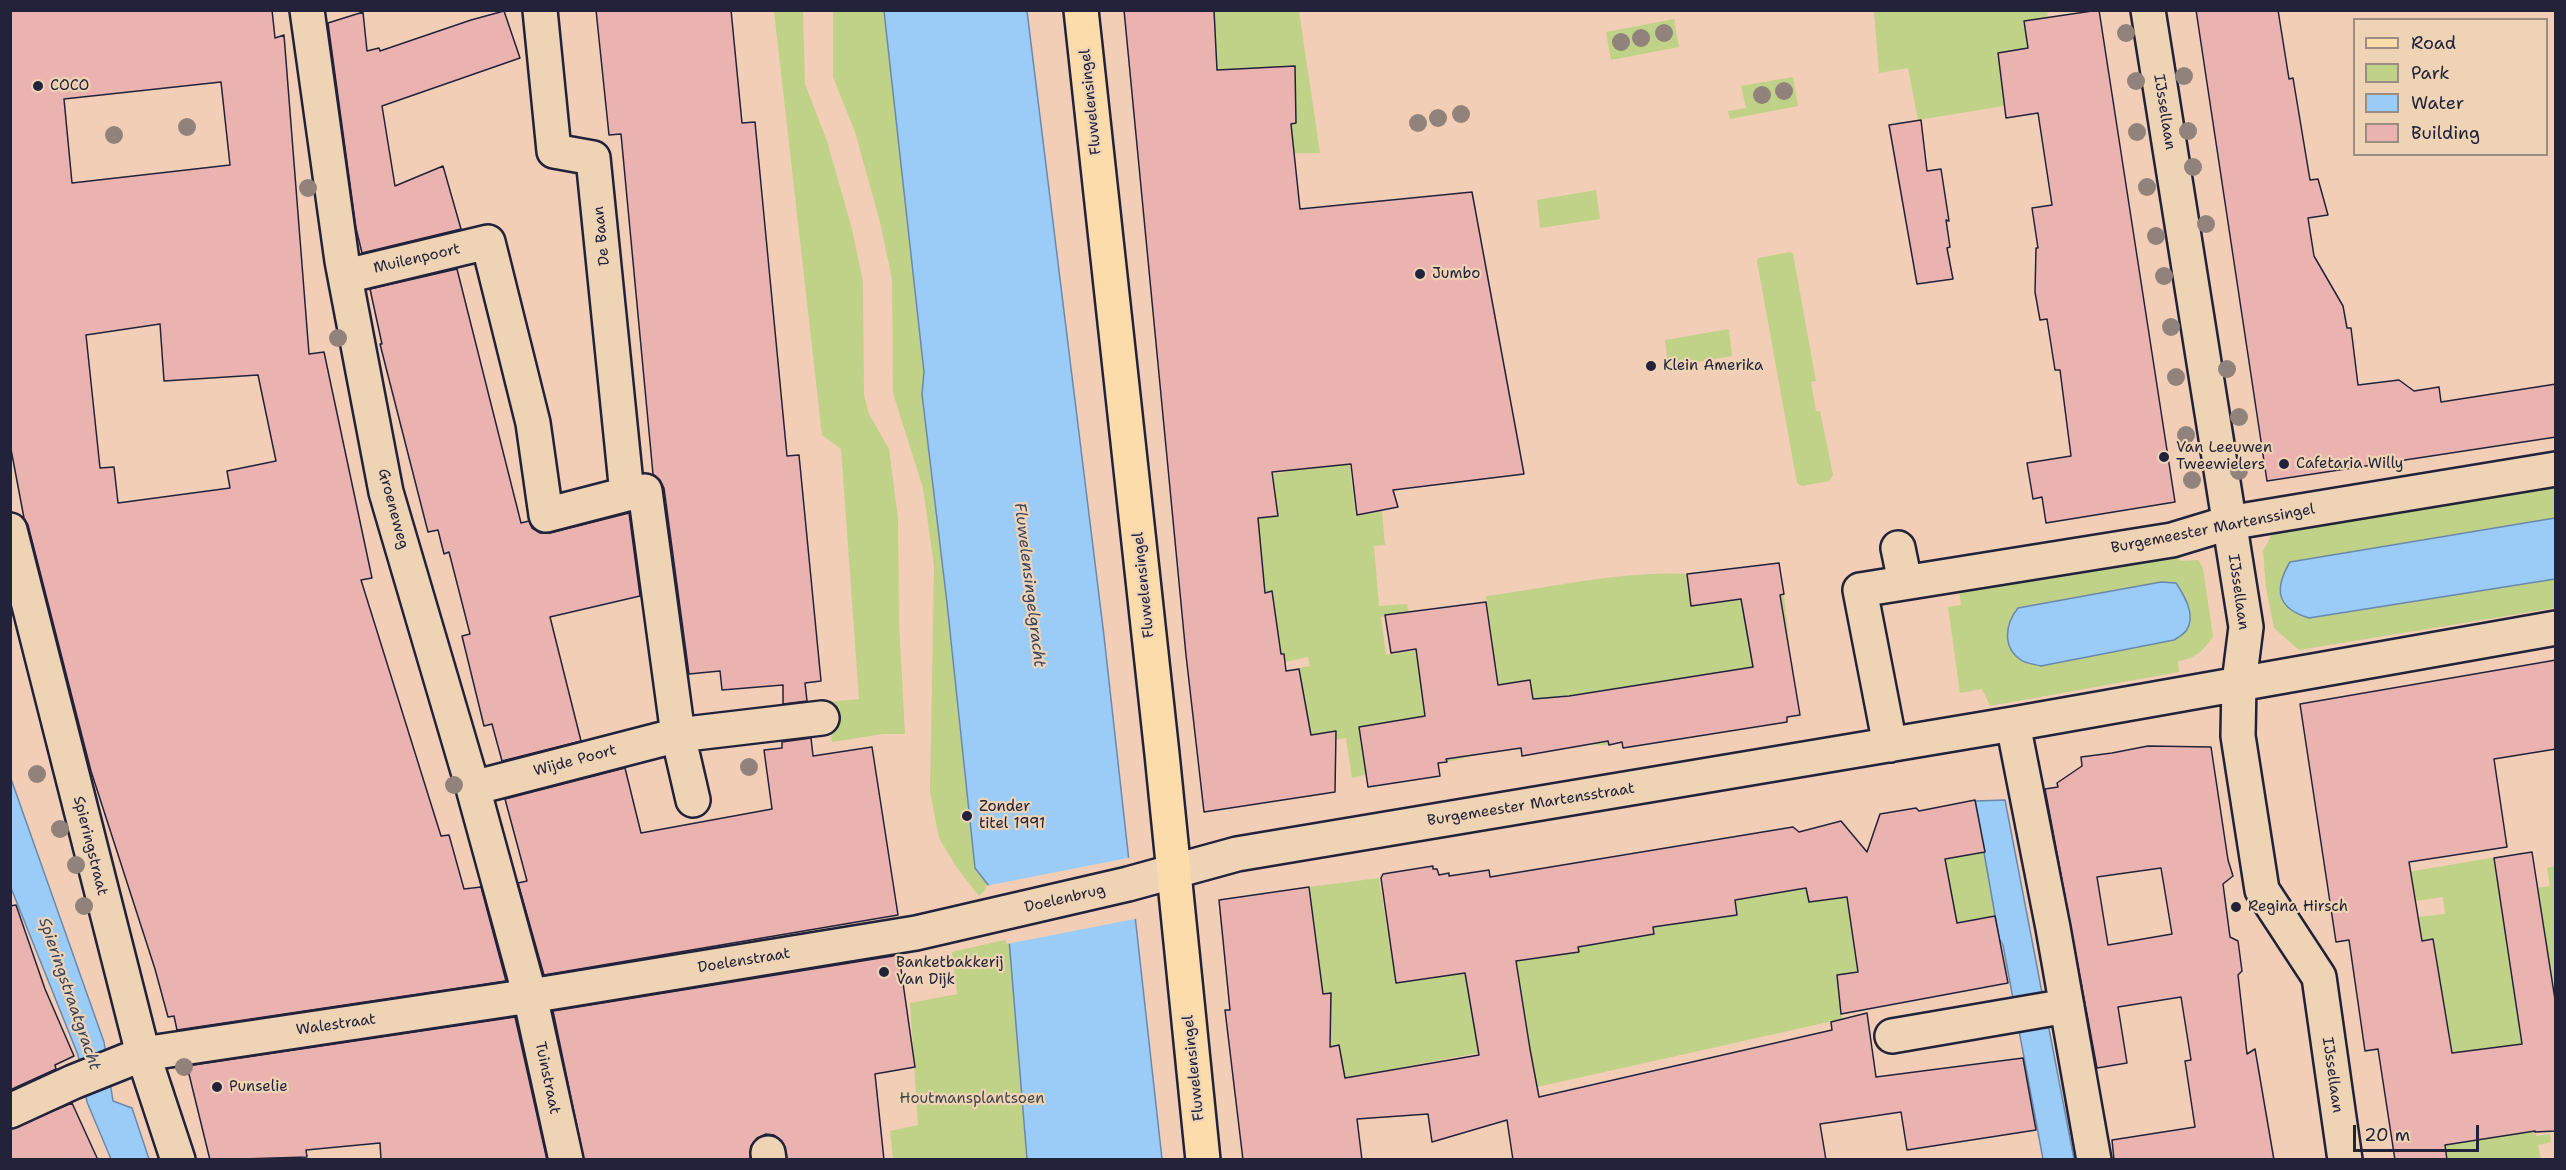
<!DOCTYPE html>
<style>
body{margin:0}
#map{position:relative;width:2566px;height:1170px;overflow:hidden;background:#f2ceb6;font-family:"Shantell Sans",sans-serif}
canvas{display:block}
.frame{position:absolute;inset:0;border:12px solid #22223b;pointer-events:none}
.legend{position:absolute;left:2353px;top:18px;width:195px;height:138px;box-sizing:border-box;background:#eed4b5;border:2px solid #9c8d84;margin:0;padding:8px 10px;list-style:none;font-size:18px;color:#22223b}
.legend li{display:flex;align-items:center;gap:12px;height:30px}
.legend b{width:30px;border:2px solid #9c8d84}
.scale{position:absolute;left:2353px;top:1125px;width:126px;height:27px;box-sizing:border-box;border:3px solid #22223b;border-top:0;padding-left:8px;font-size:18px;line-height:21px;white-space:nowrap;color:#22223b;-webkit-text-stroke:4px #eed4b5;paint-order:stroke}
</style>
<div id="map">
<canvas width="2566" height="1170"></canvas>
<div class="frame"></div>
<ul class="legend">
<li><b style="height:8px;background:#fddcac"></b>Road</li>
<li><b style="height:16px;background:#c0d287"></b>Park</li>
<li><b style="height:16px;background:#9accf7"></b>Water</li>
<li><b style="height:16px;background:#ebb3af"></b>Building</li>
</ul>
<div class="scale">20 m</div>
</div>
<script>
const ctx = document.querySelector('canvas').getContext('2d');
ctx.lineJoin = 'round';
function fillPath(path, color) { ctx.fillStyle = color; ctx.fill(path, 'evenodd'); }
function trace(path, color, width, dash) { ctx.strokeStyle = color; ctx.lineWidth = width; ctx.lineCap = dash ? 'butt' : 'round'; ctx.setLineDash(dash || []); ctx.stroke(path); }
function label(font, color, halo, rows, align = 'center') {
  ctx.font = font + ' "Shantell Sans",sans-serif'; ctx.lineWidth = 4.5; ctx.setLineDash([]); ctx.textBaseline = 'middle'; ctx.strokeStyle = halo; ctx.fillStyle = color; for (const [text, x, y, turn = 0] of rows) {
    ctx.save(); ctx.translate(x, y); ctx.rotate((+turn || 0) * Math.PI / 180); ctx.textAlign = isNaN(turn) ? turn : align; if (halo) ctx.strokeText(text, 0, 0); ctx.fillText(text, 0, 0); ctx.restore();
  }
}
fillPath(new Path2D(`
 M774,11H803L805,84L827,141L852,229L863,282L864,395L869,414L889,449L898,518L899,621L905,734H883L832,742L827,702L859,699L841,449L822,435Z
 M833,11H884L924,373L922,394L947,603L975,868L989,886L979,896L957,868L939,838L930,792L934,566L923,488L893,393L892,279L880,222L855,132L833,77Z
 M1204,11H1299L1320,153L1226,154V126L1296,123L1295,66L1217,70Z
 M1874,11H2047L2050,31L2029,48L1998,53L2004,106L1918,120L1908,68L1879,73Z
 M1674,19L1679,47L1611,60L1606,32Z
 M1793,77L1798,106L1730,119L1728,111L1746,108L1741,86Z
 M1596,190L1600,219L1540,228L1537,200Z
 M1790,252L1793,254L1816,381L1811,382L1816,411H1820L1833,475L1829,481L1802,486L1797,483L1757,261L1758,258Z
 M1729,329L1732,356L1668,367L1665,340Z
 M1349,460L1356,516L1382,511L1385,545L1374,546L1379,606L1407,604L1409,613L1381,617L1386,655L1446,646L1455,650L1493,644L1486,596C1547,588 1626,570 1687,574L1691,606L1740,599L1736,568H1742L1746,599L1784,594L1789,645L1750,652L1753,667L1601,691L1609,745L1549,744L1484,708L1491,752L1447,762L1439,716L1423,696L1425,716L1371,773L1352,778L1346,738L1313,743L1320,794L1266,803L1262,778L1305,702L1299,668L1310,666L1308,657L1285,662L1257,658L1277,626L1273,592L1265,593L1263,566L1250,519L1278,515L1273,474Z
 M2555,480V518L2290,562L2309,618L2555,579V608L2299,650L2274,628L2266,588L2263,551L2273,532Z
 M2175,549L2180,561L2198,560L2203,568L2213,637C2202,652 2196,658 2178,661L2179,672L1990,706L1982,689L1960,693L1948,607L1961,605L1958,583ZM2161,582L2176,583C2186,607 2200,621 2174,640L2041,666L2022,661L2010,648L2018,608Z
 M1985,852L1995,916L1854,941L1856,960L1862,971L1837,976L1842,1019L1537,1087L1515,956L1574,925L1625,939L1654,934L1652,922L1737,915L1735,899L1806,888L1809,902L1826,899L1831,879Z
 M2503,856L2507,858L2530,1096L2536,1136L2550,1134L2551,1142L2538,1145L2541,1159H2447L2431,1057L2438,967L2434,941L2401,945L2417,917L2445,914L2443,897L2415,901L2378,877Z
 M2555,866V1024L2525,890L2550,886L2547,868Z
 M1379,878L1388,934L1464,922L1462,954L1478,1053L1344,1078L1339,1045L1325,1047L1331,994L1323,995L1309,887Z
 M1009,939L1032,1159H893L890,1131L918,1125L910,1003L957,994L952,952Z`), '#c0d287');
const water = new Path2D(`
 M884,11H1027L1104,636L1162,1159H1027L1009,939L989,886L975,868L947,603L922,394L924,372Z
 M2555,518V579L2309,618C2276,608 2274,589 2290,562Z
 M2161,582L2176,583C2184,595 2197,616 2186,631C2183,635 2177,638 2174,640L2041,666C2035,664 2026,664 2021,660C2002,647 2005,624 2018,608Z
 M10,776L104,1042L113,1101L132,1108L149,1159H111L87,1102L78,1055L11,888Z
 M2005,800L2074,1159H2043L2003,945L1999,938L1975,801Z`);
fillPath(water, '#9accf7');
trace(water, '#6a88ac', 1.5);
fillPath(new Path2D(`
 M1133,857L1140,918L1007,944L985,886Z`), '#f2ceb6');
const building = new Path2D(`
 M10,10H272L275,38L284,35L309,354L324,352L372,578L361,580L441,836L449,835L464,889L481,887L506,981L177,1030L174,1016L168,1017L155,969L91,771L28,525L24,518L10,444ZM221,82L230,165L72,183L64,99ZM160,324L164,381L258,375L276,461L227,471L230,488L118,503L114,467L100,468L86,335Z
 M596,10H731L742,123L755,122L787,456L799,455L821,681L805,683L807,701L783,704V685L722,690L720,671L689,674L664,488L660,480L653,474L621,134L609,135Z
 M1124,10H1214L1217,70L1295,66L1296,123L1291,124L1300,209L1472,192L1524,474L1393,490L1398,507L1357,515L1351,464L1272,472L1278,516L1258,518L1265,593L1272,591L1281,654H1284L1286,671L1299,669L1311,735L1336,731L1335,792L1204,812L1186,655Z
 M2099,10L2175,502L2046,523L2042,497L2033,499L2027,463L2071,456L2060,370H2055L2047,319L2040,320L2035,292L2036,248H2038L2032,208L2052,205L2038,113L2006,118L1998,53L2028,48L2024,21Z
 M2196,10H2278L2289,79L2293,78L2310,180L2318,179L2328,215L2308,218L2314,256L2343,306L2347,328H2351L2358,385L2399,380L2414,391L2439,387L2441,402L2556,384V437L2267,481Z
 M504,11L520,58L382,106L395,186L443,166L461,229L362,253L356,228L328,23L363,12L367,51L379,48L380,51L471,20Z
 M1921,120L1927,171L1941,169L1949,221L1946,220L1950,247L1947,248L1953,279L1917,284L1889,125Z
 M457,269L521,523L529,521L532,528L540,533H550L629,513L640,596L550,617L581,741L502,761L492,724L484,726L462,636L470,634L449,552L444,554L438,530L428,532L380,344H382L370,289Z
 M1779,563L1784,594L1780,595L1800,715L1787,717V722L1623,748L1622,742L1609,745L1608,741L1522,756L1521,748L1446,759L1447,762L1438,763L1440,776L1368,787L1359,727L1425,716L1416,649L1391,653L1385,615L1486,602L1498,685L1530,680L1533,699L1569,696L1753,667L1741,599L1691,606L1687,574Z
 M2556,660V749L2494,759L2507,847L2409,862L2422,941L2433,939L2452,1053L2522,1044L2494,858L2532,852L2556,1006V1131L2535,1132V1131L2445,1145L2447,1160H2395L2378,1049L2365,1051L2349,940L2336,942L2300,704Z
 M811,738L813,756L872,747L898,915L544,975L518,883L527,881L505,799L625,768L641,833L772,809L764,750L782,748V742Z
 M2148,746L2211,747L2228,860L2233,876L2223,884L2230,937L2238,941L2242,971L2238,975L2247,1054L2255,1049L2274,1160H2114L2112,1140L2195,1127L2185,1061L2191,1060L2181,997L2118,1007L2127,1063L2097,1068L2045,789L2058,787L2057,783L2082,766L2081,757L2112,753ZM2161,868L2172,934L2108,945L2097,877Z
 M1975,800L1985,852L1945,859L1957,923L1995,916L2008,983L1841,1014L1837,975L1858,972L1847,897L1809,902L1806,888L1735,900L1737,915L1653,927L1654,934L1578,947L1579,952L1516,961L1530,1049L1539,1097L1832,1030L1831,1022L1867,1013L1876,1077L2023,1058L2036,1130L1907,1150L1901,1112L1820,1124L1826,1160H1513L1507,1120L1432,1142L1428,1114L1357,1119L1362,1160H1243L1225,1010H1230L1219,900L1309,887L1323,994L1331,993L1330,1047L1339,1045L1345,1078L1479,1055L1465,973L1396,983L1381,878L1383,874L1433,866V869H1437L1439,875L1449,873V876L1489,870L1490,877L1793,827L1799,832L1841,821L1867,852L1880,814L1916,808L1919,811Z
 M16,905L45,989L74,1056L55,1065L56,1069L10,1090V906Z
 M899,955L915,1067L875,1074L884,1160H787L782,1141L774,1135L766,1134L757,1138L751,1146L750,1160H584L553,1011Z
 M515,1017L547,1160H381L380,1143L306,1150L307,1157L210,1160L187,1066Z
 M72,1103L98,1160H10V1129Z`);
fillPath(building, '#ebb3af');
trace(building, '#22223b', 1.5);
const minor = new Path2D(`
 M307,10L342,261L386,492L473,788L530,996L566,1160
 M540,10L554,151L593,158L627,494L645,491L678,735L822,718
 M2148,10L2246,627L2239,683L2238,736L2262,890L2319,977L2345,1160
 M346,276L488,242L533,423L546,515L627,494
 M10,530L143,1054L178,1160
 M1898,548L1905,582
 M2013,724L2053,928L2094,1160
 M1890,745L1860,590L2172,540L2228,523L2556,469
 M473,788L678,735L693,800
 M1892,1036L2067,1006
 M10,1111L73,1082L143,1054L530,996L916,933L1128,884L1237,854L2013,724L2556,628
 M768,1153L769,1160`);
const major = new Path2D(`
 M1081,10L1162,754L1203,1160`);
trace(minor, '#22223b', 38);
trace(major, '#22223b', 38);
trace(minor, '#eed4b5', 33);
trace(major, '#fddcac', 33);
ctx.fillStyle = '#91837b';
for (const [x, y] of [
 [1664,33],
 [2126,33],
 [1641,38],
 [1621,42],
 [2184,76],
 [2136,81],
 [1784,91],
 [1762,95],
 [1461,114],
 [1438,118],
 [1418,123],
 [187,127],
 [2188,131],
 [2137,132],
 [114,135],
 [2193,167],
 [2147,187],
 [308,188],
 [2206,224],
 [2156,236],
 [2164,276],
 [2171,327],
 [338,338],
 [2227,369],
 [2176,377],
 [2239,417],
 [2186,435],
 [2239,471],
 [2192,480],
 [749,767],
 [37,774],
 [454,785],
 [60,829],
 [76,865],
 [84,906],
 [184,1067]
]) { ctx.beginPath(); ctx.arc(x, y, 9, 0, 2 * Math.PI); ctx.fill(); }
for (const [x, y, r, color] of [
 [38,86,6,"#22223b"],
 [1420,274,6,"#22223b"],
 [1651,366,6,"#22223b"],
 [2164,457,6,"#22223b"],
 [2284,464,6,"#22223b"],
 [967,816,6,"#22223b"],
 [2236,907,6,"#22223b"],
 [884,972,6,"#22223b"],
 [217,1087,6,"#22223b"]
]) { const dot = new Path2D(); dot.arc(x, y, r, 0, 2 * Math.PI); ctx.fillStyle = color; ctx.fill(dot); trace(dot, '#eed4b5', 2); }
label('15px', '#22223b', '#eed4b5', [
 ["COCO",50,86],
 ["Jumbo",1432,274],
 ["Klein Amerika",1663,366],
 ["Van Leeuwen",2176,448],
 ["Tweewielers",2176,465],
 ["Cafetaria Willy",2296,464],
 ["Zonder",979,807],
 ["titel 1991",979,824],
 ["Regina Hirsch",2248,907],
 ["Banketbakkerij",896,963],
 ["Van Dijk",896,980],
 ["Punselie",229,1087]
], 'left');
label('15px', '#22223b', '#eed4b5', [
 ["Fluwelensingel",1091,102,-96],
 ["IJssellaan",2164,112,81],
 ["De Baan",602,236,-96],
 ["Muilenpoort",417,259,-13],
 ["Groeneweg",393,509,75],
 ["Burgemeester Martenssingel",2213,529,-11],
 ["Fluwelensingel",1144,585,-96],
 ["IJssellaan",2238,592,82],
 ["Wijde Poort",575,761,-15],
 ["Burgemeester Martensstraat",1531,805,-9],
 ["Spieringstraat",90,846,76],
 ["Doelenbrug",1065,899,-13],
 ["Doelenstraat",744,961,-9],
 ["Walestraat",336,1025,-8],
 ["Fluwelensingel",1194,1068,-96],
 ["IJssellaan",2332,1075,82],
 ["Tuinstraat",547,1078,78]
]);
label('15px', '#42454a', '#eed4b5', [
 ["Houtmansplantsoen",972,1099]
]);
label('italic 16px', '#3a4461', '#eed4b5', [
 ["Fluwelensingelgracht",1029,585,83],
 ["Spieringstraatgracht",69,994,71]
]);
</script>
